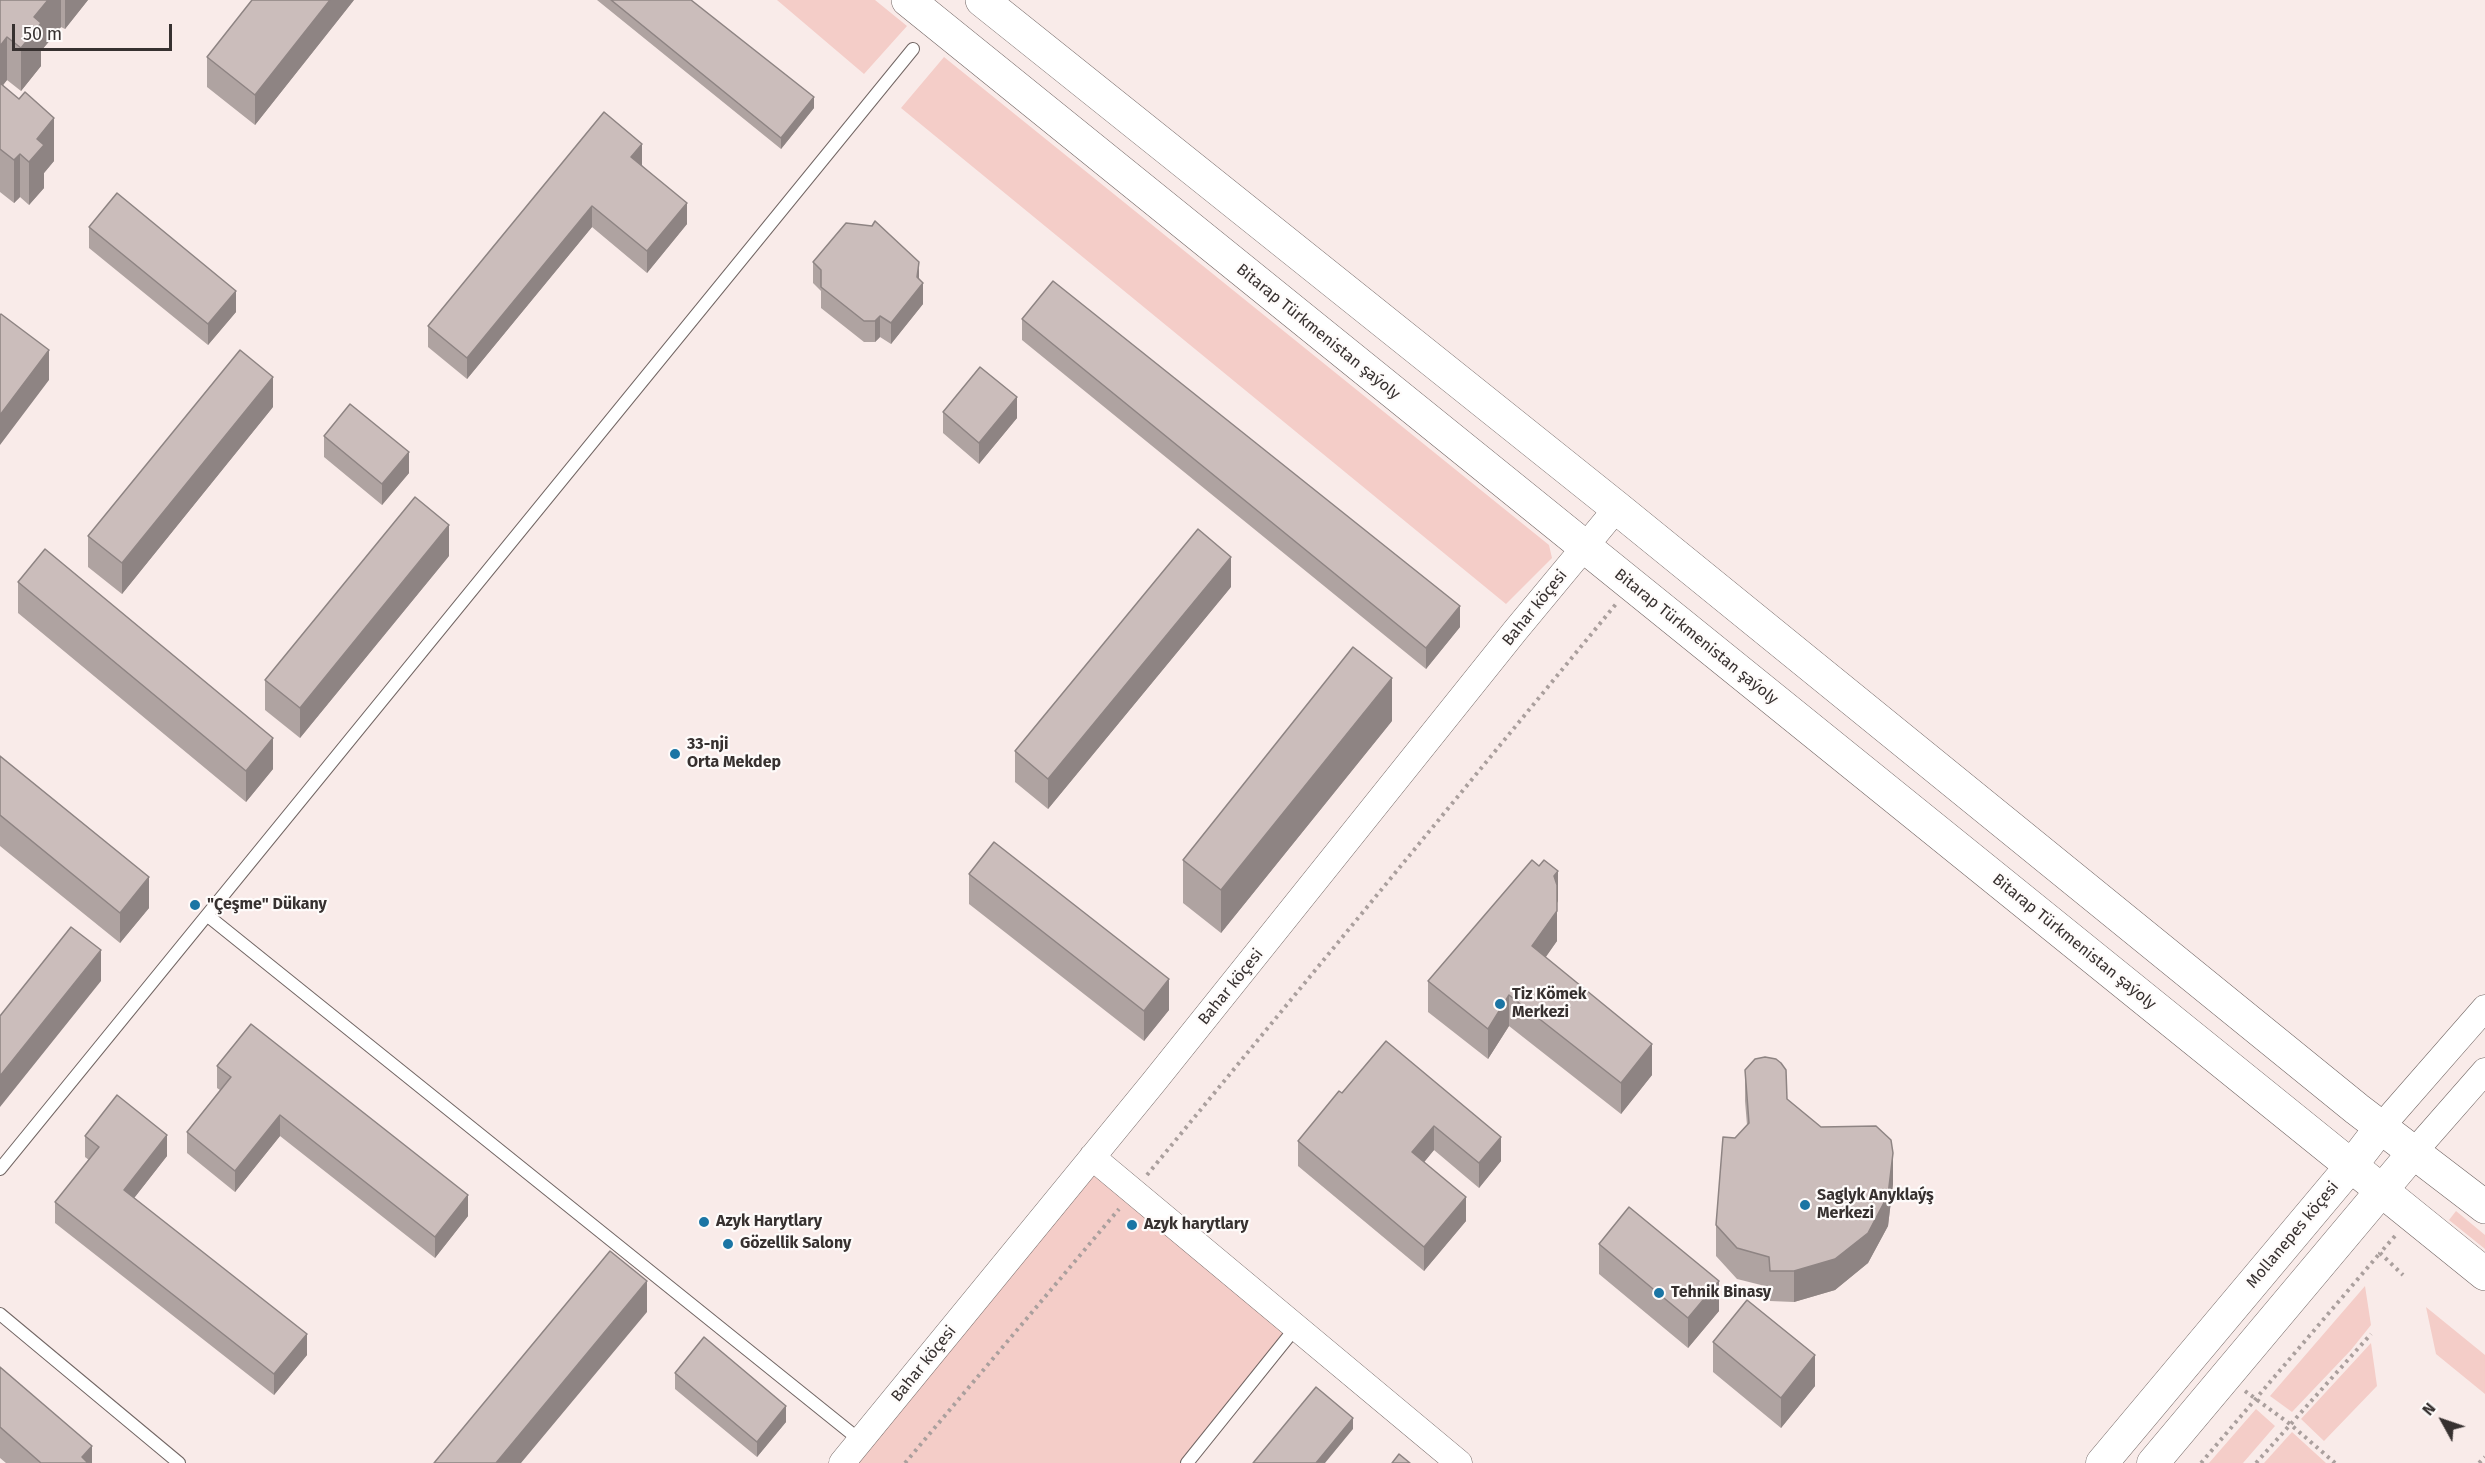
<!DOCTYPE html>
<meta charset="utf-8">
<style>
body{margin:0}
#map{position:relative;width:2485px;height:1463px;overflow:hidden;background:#f9ebe9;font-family:"Fira Sans",sans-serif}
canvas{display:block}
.north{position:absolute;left:2413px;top:1391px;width:60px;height:60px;-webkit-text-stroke:4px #fefbfa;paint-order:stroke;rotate:310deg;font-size:16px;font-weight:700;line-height:24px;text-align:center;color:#373130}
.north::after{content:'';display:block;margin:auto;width:21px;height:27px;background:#373130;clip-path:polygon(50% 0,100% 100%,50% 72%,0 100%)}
.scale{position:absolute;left:12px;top:24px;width:160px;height:27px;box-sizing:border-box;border:3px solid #373130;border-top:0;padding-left:8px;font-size:18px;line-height:21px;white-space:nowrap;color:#373130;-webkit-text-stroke:4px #fefbfa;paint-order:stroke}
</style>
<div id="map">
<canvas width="2485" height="1463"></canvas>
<div class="north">N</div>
<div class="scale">50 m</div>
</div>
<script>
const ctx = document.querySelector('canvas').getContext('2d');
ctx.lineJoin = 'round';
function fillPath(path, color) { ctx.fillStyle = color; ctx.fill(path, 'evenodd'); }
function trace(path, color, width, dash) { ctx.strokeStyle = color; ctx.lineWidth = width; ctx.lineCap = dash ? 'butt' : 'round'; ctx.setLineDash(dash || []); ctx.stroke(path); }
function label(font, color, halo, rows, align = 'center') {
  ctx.font = font + ' "Fira Sans",sans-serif'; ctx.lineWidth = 4.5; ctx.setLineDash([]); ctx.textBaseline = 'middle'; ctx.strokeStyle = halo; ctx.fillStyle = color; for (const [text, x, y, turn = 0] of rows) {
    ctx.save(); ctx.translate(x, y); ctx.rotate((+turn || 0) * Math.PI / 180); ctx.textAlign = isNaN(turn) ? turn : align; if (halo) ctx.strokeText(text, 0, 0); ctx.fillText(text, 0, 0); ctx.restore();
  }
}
fillPath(new Path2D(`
 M777,0H875L907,26L864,74Z
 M944,57L1549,545L1552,558L1506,604L901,108Z
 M1093,1172L1296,1336L1193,1463H857Z
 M2456,1211L2485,1235V1249L2449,1220Z
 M2365,1286L2371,1325L2351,1350L2292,1412L2270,1396Z
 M2426,1307L2485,1355V1394L2436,1354Z
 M2371,1343L2377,1386L2324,1441L2301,1419Z
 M2256,1409L2275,1426L2243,1463H2209Z
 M2292,1432L2326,1463H2264Z`), '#f4cdc8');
const service = new Path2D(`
 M208,916L861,1441
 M0,1169L913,49
 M0,1314L179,1463
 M1187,1463L1297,1326`);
const minor = new Path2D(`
 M2381,1127L2485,1008
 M2414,1152L2485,1071
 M1092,1157L1459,1463
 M842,1463L1153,1083L1515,631L1617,508`);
const tertiary = new Path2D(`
 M2102,1463L2351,1166L2381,1127
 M2153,1463L2414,1152`);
const secondary = new Path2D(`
 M908,0L2485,1274
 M982,0L1617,508L2357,1109L2485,1207`);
trace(service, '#726664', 14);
trace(minor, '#726664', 27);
trace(tertiary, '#726664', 33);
trace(secondary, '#726664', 34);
trace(new Path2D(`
 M1147,1175L1616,604
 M2395,1236L2380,1253L2403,1275
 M2245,1391L2290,1424L2335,1463
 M905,1463L1119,1209
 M2201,1463L2380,1253
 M2256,1463L2371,1334
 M2479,1463L2485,1457`), '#aa9f9d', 4, [3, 4.5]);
trace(service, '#fff', 12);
trace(minor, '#fff', 26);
trace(tertiary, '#fff', 32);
trace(secondary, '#fff', 33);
fillPath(new Path2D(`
 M0,0H88L65,29L61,27L41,51V66L21,91L7,80L3,85L54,161L44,173V188L29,205L20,197L14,203L0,192Z
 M354,0L255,125L207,87V57Z
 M597,0H691L814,108L781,149Z
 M642,165L687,224L647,273L592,227L467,379L428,347V326Z
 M89,227L236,312L208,345L89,248Z
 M813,262L919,279L923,304L891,344L880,337L875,342H864L821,308V291L813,283Z
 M1022,319L1460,627L1426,669L1022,340Z
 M273,407L122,594L88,567V536Z
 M943,412L1017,418L979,464L943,433Z
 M324,436L409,473L382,505L324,457Z
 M449,556L300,738L265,710V680Z
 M18,582L273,769L246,802L18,613Z
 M1231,587L1048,809L1015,782V751Z
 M1392,721L1221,933L1183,903V860Z
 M0,756L149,908L120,943L0,846Z
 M969,874L1169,1010L1144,1041L969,904Z
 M1558,901L1557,903V941L1545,957L1652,1075L1621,1114L1509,1026L1488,1059L1428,1012V981Z
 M1386,1041L1501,1161L1479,1188L1434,1150L1424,1162L1466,1221L1424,1271L1298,1166V1141L1342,1093Z
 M217,1066L468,1216L435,1258L280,1136L235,1192L187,1153V1132L220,1090L217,1088Z
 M1745,1070L1787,1099L1821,1127L1893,1184L1888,1226L1868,1263L1835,1290L1794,1302L1770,1301L1769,1287L1737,1279L1716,1256V1225L1747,1125L1745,1101Z
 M85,1136L167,1156L134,1198L307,1355L274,1395L55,1223V1202L89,1160L85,1157Z
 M1599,1244L1719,1311L1688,1348L1599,1274Z
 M1713,1342L1815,1386L1781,1428L1713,1372Z
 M0,1367L92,1463H6L0,1458Z
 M675,1373L786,1422L757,1457L675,1389Z`), '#afa3a1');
fillPath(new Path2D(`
 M48,0H61V27L41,51V66L21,91V48L34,17Z
 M65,0H88L65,29Z
 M330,0H354L255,125V95Z
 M7,37V80L0,89V46Z
 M814,97V108L781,149V138Z
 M54,118V161L44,173V188L29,205V162L37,139Z
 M642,144V165L631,178V157Z
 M20,154V197L14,203V160Z
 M687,203V224L647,273V251Z
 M592,206V227L467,379V358Z
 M919,262V283H923V304L891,344V323L917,277Z
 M236,291V312L208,345V324Z
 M880,316V337L875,342V321Z
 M49,350V380L0,445V415Z
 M273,377V407L122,594V563Z
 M1017,397V418L979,464V443Z
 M409,452V473L382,505V484Z
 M449,525V556L300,738V708Z
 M1231,557V587L1048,809V779Z
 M1460,606V627L1426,669V648Z
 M1392,678V721L1221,933V890Z
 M273,738V769L246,802V771Z
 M1558,871V901L1554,907V876Z
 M149,877V908L120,943V913Z
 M1557,911V941L1532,977V946Z
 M101,950V981L0,1107V1076Z
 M1169,979V1010L1144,1041V1011Z
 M1509,995V1026L1488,1059V1029Z
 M1652,1044V1075L1621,1114V1083Z
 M280,1115V1136L235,1192V1171Z
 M1434,1126V1150L1412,1177V1152Z
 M167,1135V1156L124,1211V1190Z
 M1501,1137V1161L1479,1188V1163Z
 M1893,1153V1184L1888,1226L1868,1263L1835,1290L1794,1302V1271Z
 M468,1195V1216L435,1258V1237Z
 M1466,1197V1221L1424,1271V1247Z
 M647,1281V1312L521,1463H496Z
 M1719,1281V1311L1688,1348V1318Z
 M307,1334V1355L274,1395V1374Z
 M1815,1355V1386L1781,1428V1398Z
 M786,1406V1422L757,1457V1442Z
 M1353,1418V1429L1325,1463H1316Z
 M92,1446V1463H82V1457Z`), '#8e8483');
const building = new Path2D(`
 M0,0H48L34,17L41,23L21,48L7,37L0,46Z
 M252,0H330L255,95L207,57Z
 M611,0H691L814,97L781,138Z
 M0,83L19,99L25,92L54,118L37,139L44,145L29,162L20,154L14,160L0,149Z
 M604,112L642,144L631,157L687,203L647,251L592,206L467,358L428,326Z
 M117,193L236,291L208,324L89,227Z
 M875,221L919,262L917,277L923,283L891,323L880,316L875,321H864L821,287V270L813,262L846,223L872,226Z
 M1053,281L1460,606L1426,648L1022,319Z
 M1,314L49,350L0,415V315Z
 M240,350L273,377L122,563L88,536Z
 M980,367L1017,397L979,443L943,412Z
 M350,404L409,452L382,484L324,436Z
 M415,497L449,525L300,708L265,680Z
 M1198,529L1231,557L1048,779L1015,751Z
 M45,549L273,738L246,771L18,582Z
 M1353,647L1392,678L1221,890L1183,860Z
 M0,756L149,877L120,913L0,815Z
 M994,842L1169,979L1144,1011L969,874Z
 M1532,860L1539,866L1544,860L1558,871L1554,876L1557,885V911L1532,946L1652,1044L1621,1083L1509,995L1488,1029L1428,981Z
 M71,927L101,950L0,1076V1016Z
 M251,1024L468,1195L435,1237L280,1115L235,1171L187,1132L231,1077L217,1066Z
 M1386,1041L1501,1137L1479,1163L1434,1126L1412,1152L1466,1197L1424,1247L1298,1141L1339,1091L1342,1093Z
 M1765,1057L1776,1059L1781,1063L1786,1070L1787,1099L1821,1127L1876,1126L1891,1140L1893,1153L1888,1195L1868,1233L1835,1259L1794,1271H1770L1769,1257L1737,1248L1716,1225L1723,1137L1735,1138L1749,1123L1745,1070L1755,1059Z
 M117,1095L167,1135L124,1190L307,1334L274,1374L55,1202L99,1147L85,1136Z
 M1629,1207L1719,1281L1688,1318L1599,1244Z
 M610,1251L647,1281L496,1463H434Z
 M1747,1300L1815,1355L1781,1398L1713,1342Z
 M704,1337L786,1406L757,1442L675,1373Z
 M0,1367L92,1446L82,1457L88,1463H41L0,1427Z
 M1316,1387L1353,1418L1316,1463H1253Z
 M1399,1454L1410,1463H1392Z`);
fillPath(building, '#cbbdbb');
trace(building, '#8e8483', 1.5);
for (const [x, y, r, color] of [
 [675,754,6,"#1b75a4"],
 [195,905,6,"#1b75a4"],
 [1500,1004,6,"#1b75a4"],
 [1805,1205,6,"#1b75a4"],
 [704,1222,6,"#1b75a4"],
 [1132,1225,6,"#1b75a4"],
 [728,1244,6,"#1b75a4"],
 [1659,1293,6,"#1b75a4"]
]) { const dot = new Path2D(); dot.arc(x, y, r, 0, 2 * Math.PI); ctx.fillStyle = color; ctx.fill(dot); trace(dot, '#fefbfa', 2); }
label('16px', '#373130', '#fefbfa', [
 ["Bitarap Türkmenistan şaýoly",1318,332,39],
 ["Bahar köçesi",1535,608,-51],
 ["Bitarap Türkmenistan şaýoly",1696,637,39],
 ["Bitarap Türkmenistan şaýoly",2074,942,39],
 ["Bahar köçesi",1231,987,-51],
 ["Mollanepes köçesi",2293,1235,-50],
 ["Bahar köçesi",924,1364,-51]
]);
label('bold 16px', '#373130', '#fefbfa', [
 ["33-nji",687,745],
 ["Orta Mekdep",687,763],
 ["\"Çeşme\" Dükany",207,905],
 ["Tiz Kömek",1512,995],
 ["Merkezi",1512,1013],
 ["Saglyk Anyklaýş",1817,1196],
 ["Merkezi",1817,1214],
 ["Azyk Harytlary",716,1222],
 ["Azyk harytlary",1144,1225],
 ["Gözellik Salony",740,1244],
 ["Tehnik Binasy",1671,1293]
], 'left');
</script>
